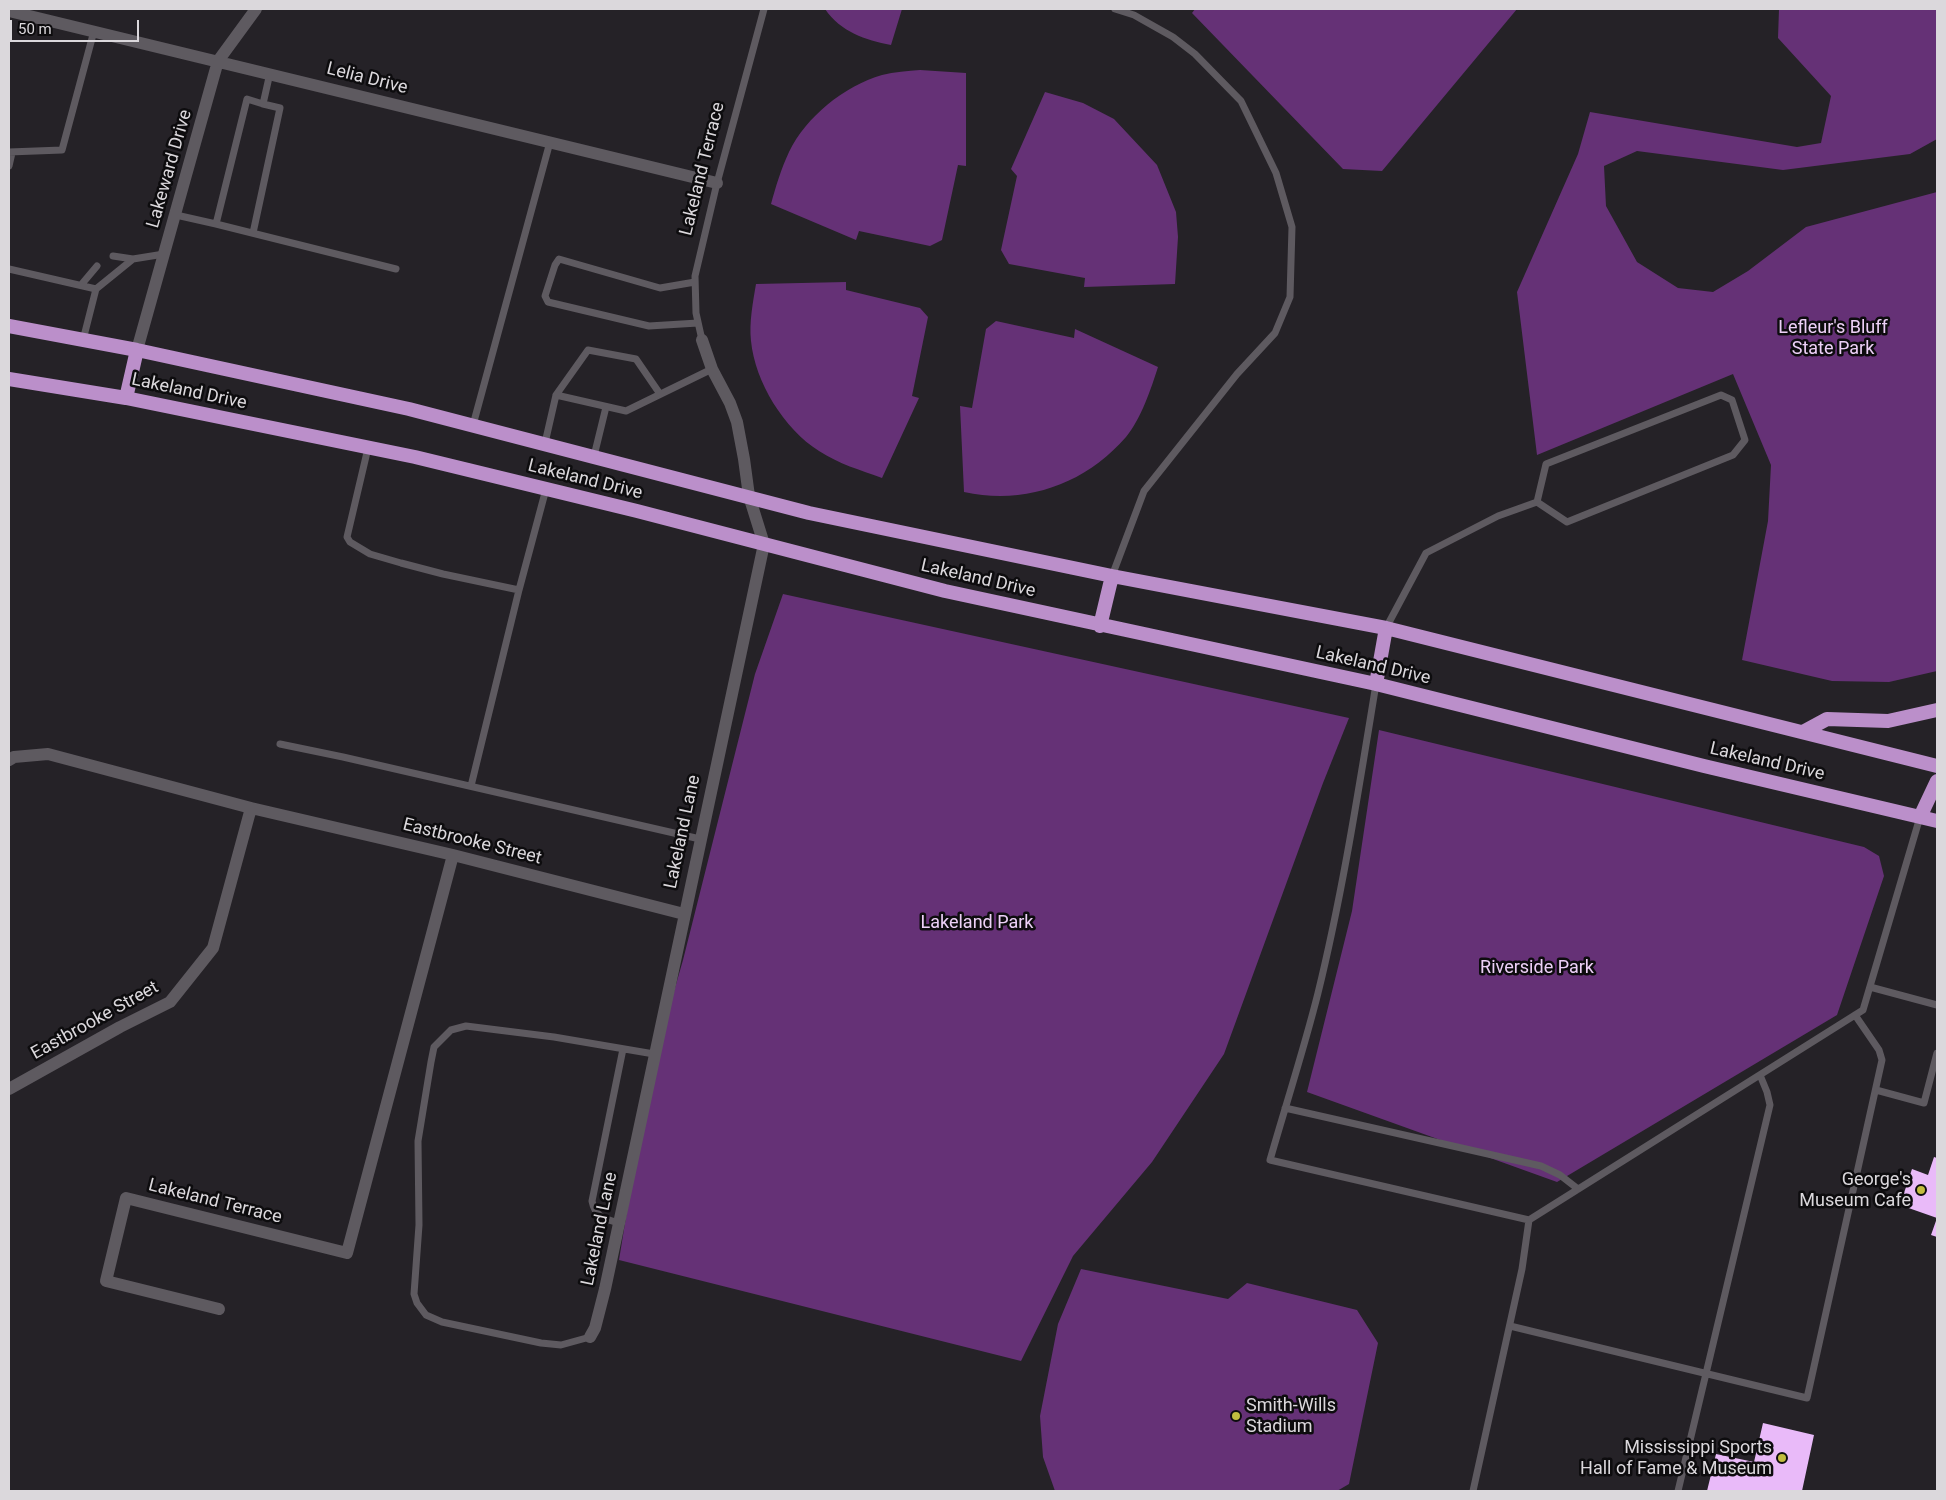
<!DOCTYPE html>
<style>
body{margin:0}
#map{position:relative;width:1946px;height:1500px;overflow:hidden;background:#252227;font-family:Roboto,sans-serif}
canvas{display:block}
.frame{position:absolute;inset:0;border:10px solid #dbd8dc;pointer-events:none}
.scale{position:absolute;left:10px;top:20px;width:129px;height:22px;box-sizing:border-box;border:2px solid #dbd8dc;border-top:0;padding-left:6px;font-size:15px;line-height:18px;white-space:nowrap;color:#dbd8dc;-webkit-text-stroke:4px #0d0c0e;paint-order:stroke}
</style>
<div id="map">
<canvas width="1946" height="1500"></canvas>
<div class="frame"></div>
<div class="scale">50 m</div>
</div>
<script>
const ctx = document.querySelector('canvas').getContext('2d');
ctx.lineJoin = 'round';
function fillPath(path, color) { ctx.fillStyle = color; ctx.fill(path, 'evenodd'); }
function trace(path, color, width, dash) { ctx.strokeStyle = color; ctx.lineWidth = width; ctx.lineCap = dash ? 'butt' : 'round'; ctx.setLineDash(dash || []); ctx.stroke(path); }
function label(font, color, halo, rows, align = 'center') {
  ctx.font = font + ' Roboto,sans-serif'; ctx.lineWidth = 5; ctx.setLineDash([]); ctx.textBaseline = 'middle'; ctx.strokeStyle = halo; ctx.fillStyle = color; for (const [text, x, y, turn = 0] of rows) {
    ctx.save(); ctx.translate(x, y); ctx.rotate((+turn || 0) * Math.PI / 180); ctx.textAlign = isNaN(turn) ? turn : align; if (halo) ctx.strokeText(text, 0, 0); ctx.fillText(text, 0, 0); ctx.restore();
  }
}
fillPath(new Path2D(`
 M825,9H902L891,45C865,40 841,32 825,9Z
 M1195,9H1517L1382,171L1343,169L1192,13Z
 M1779,9H1937V139L1910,154L1783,170L1637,151L1604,166L1606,206L1637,262L1678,288L1713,292L1748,271L1806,227L1937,192V671L1889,682L1832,681L1742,660L1768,521L1771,465L1733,374L1537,455L1517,292L1578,154L1590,112L1797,147L1821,143L1831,96L1778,38Z
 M920,70L966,73V166L958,165L942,240L930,246L859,231L856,240L771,204C776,186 781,169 789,152C806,117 844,86 882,75C894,72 908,71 920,70Z
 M1045,92L1083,103L1114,119L1157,165L1176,212L1178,237L1175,284L1084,287L1085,278L1009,264L1001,250L1017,176L1011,169Z
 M846,282V290L920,308L928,317L912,396L919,398L882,478C860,470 839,464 819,451C784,429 755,382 751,341C749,322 753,302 756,284Z
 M996,321L1074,338L1075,329L1158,367C1151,389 1141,419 1126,437C1084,485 1025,505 964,492L960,406L972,408L986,329Z
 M783,594L1349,718L1323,783L1224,1054L1152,1162L1073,1256L1021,1361L619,1260L648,1082L683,960L755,674Z
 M1379,730L1864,847L1879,856L1884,876L1837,1015L1557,1182L1307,1092L1352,911Z
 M1081,1269L1228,1299L1247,1283L1357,1310L1378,1343L1349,1484L1337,1491H1055L1043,1457L1040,1416L1058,1324Z`), '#653176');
fillPath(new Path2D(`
 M1934,1157L1937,1158V1237L1931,1235L1937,1218L1900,1205L1912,1169L1928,1175Z
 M1763,1423L1814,1435L1802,1491H1707L1716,1454L1754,1462Z`), '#e9baf9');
trace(new Path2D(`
 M270,73L263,104L247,99L216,224L396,269
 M9,152L62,150L94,31
 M9,166L12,153
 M176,215L216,224
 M253,233L280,108L263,104
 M113,256L133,259
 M9,269L96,289L83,340
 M695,282L660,288L559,259L555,265L545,296L548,302L649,326L698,323
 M81,285L97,266
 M96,289L133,259L164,254
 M702,340L696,313L695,276L717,183L764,9
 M556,395L588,350L636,359L660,394
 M473,425L550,142
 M545,443L556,395L626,411L712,369
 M368,448L347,537L350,542L370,554L401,563L443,574L519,590L546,489
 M594,456L606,407
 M1112,576L1144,491L1237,374L1275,333L1290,297L1292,227L1276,173L1241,101L1195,54L1173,37L1134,15L1115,9
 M1386,628L1426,553L1498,516L1537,502L1567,522L1733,455L1745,440L1732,400L1721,395L1546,464L1537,502
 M1376,684C1359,787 1343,891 1318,993C1304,1049 1286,1104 1270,1160L1529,1220L1863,1010L1920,817
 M280,744L343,757L700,839
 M471,786L519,590
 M1870,987L1937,1005
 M1876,1090L1924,1103L1937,1053
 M1285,1108L1541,1166L1560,1175L1578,1189
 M619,1223C605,1219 595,1217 592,1201L623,1049
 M1510,1326L1807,1398L1882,1060L1879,1050L1855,1015
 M590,1337L561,1345L541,1343L442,1322L426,1315L417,1303L414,1294L419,1225L418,1141L431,1062L434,1047L451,1030L466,1026L554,1037L654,1054
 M1473,1491L1522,1269L1529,1220
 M1678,1491L1770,1105L1767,1092L1760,1075`), '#5e5a60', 7);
trace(new Path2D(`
 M9,11L717,183
 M137,350L218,61L256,9
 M9,760L14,757L48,754L251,808L453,855L684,914
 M9,1089L120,1027L170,1002L213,948L251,808
 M219,1309L106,1281L126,1198L347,1253L453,855
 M590,1337L595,1328L605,1289L764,544L749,496L744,459L737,422L730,403L712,369L702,340`), '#5e5a60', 12);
trace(new Path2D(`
 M9,326L137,350L409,409L809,513L1112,576L1386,628L1937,766
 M9,379L126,398L415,457L637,511L945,591L1376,684L1704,766L1937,821
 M126,398L137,350
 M1100,626L1112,576
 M1376,684L1386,628
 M1803,732L1827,719L1888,721L1937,710
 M1920,817L1937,781`), '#bb8fca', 14);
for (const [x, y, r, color] of [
 [1921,1190,5,"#c2bd3f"],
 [1236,1416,5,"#c2bd3f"],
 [1782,1458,5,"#c2bd3f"]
]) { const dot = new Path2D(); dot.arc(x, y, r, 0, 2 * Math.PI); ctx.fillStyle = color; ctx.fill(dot); trace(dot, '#0d0c0e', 2); }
label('18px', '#dbd8dc', '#0d0c0e', [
 ["Lelia Drive",367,79,14],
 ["Lakeward Drive",170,169,-74],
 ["Lakeland Terrace",703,169,-76],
 ["Lakeland Drive",189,392,12],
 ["Lakeland Drive",585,480,14],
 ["Lakeland Drive",978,579,13],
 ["Lakeland Drive",1373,666,13],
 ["Lakeland Drive",1767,762,13],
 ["Lakeland Lane",683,832,-78],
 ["Eastbrooke Street",472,842,14],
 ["Eastbrooke Street",95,1021,-29],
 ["Lakeland Terrace",215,1202,14],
 ["Lakeland Lane",600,1229,-78]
]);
label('18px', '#edd0f7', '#0d0c0e', [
 ["Lefleur's Bluff",1833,328],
 ["State Park",1833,349],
 ["Lakeland Park",977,923],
 ["Riverside Park",1537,968]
]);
label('18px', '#dbd8dc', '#0d0c0e', [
 ["George's",1911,1180],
 ["Museum Cafe",1911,1201],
 ["Smith-Wills",1246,1406,"left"],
 ["Stadium",1246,1427,"left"],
 ["Mississippi Sports",1772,1448],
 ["Hall of Fame & Museum",1772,1469]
], 'right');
</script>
